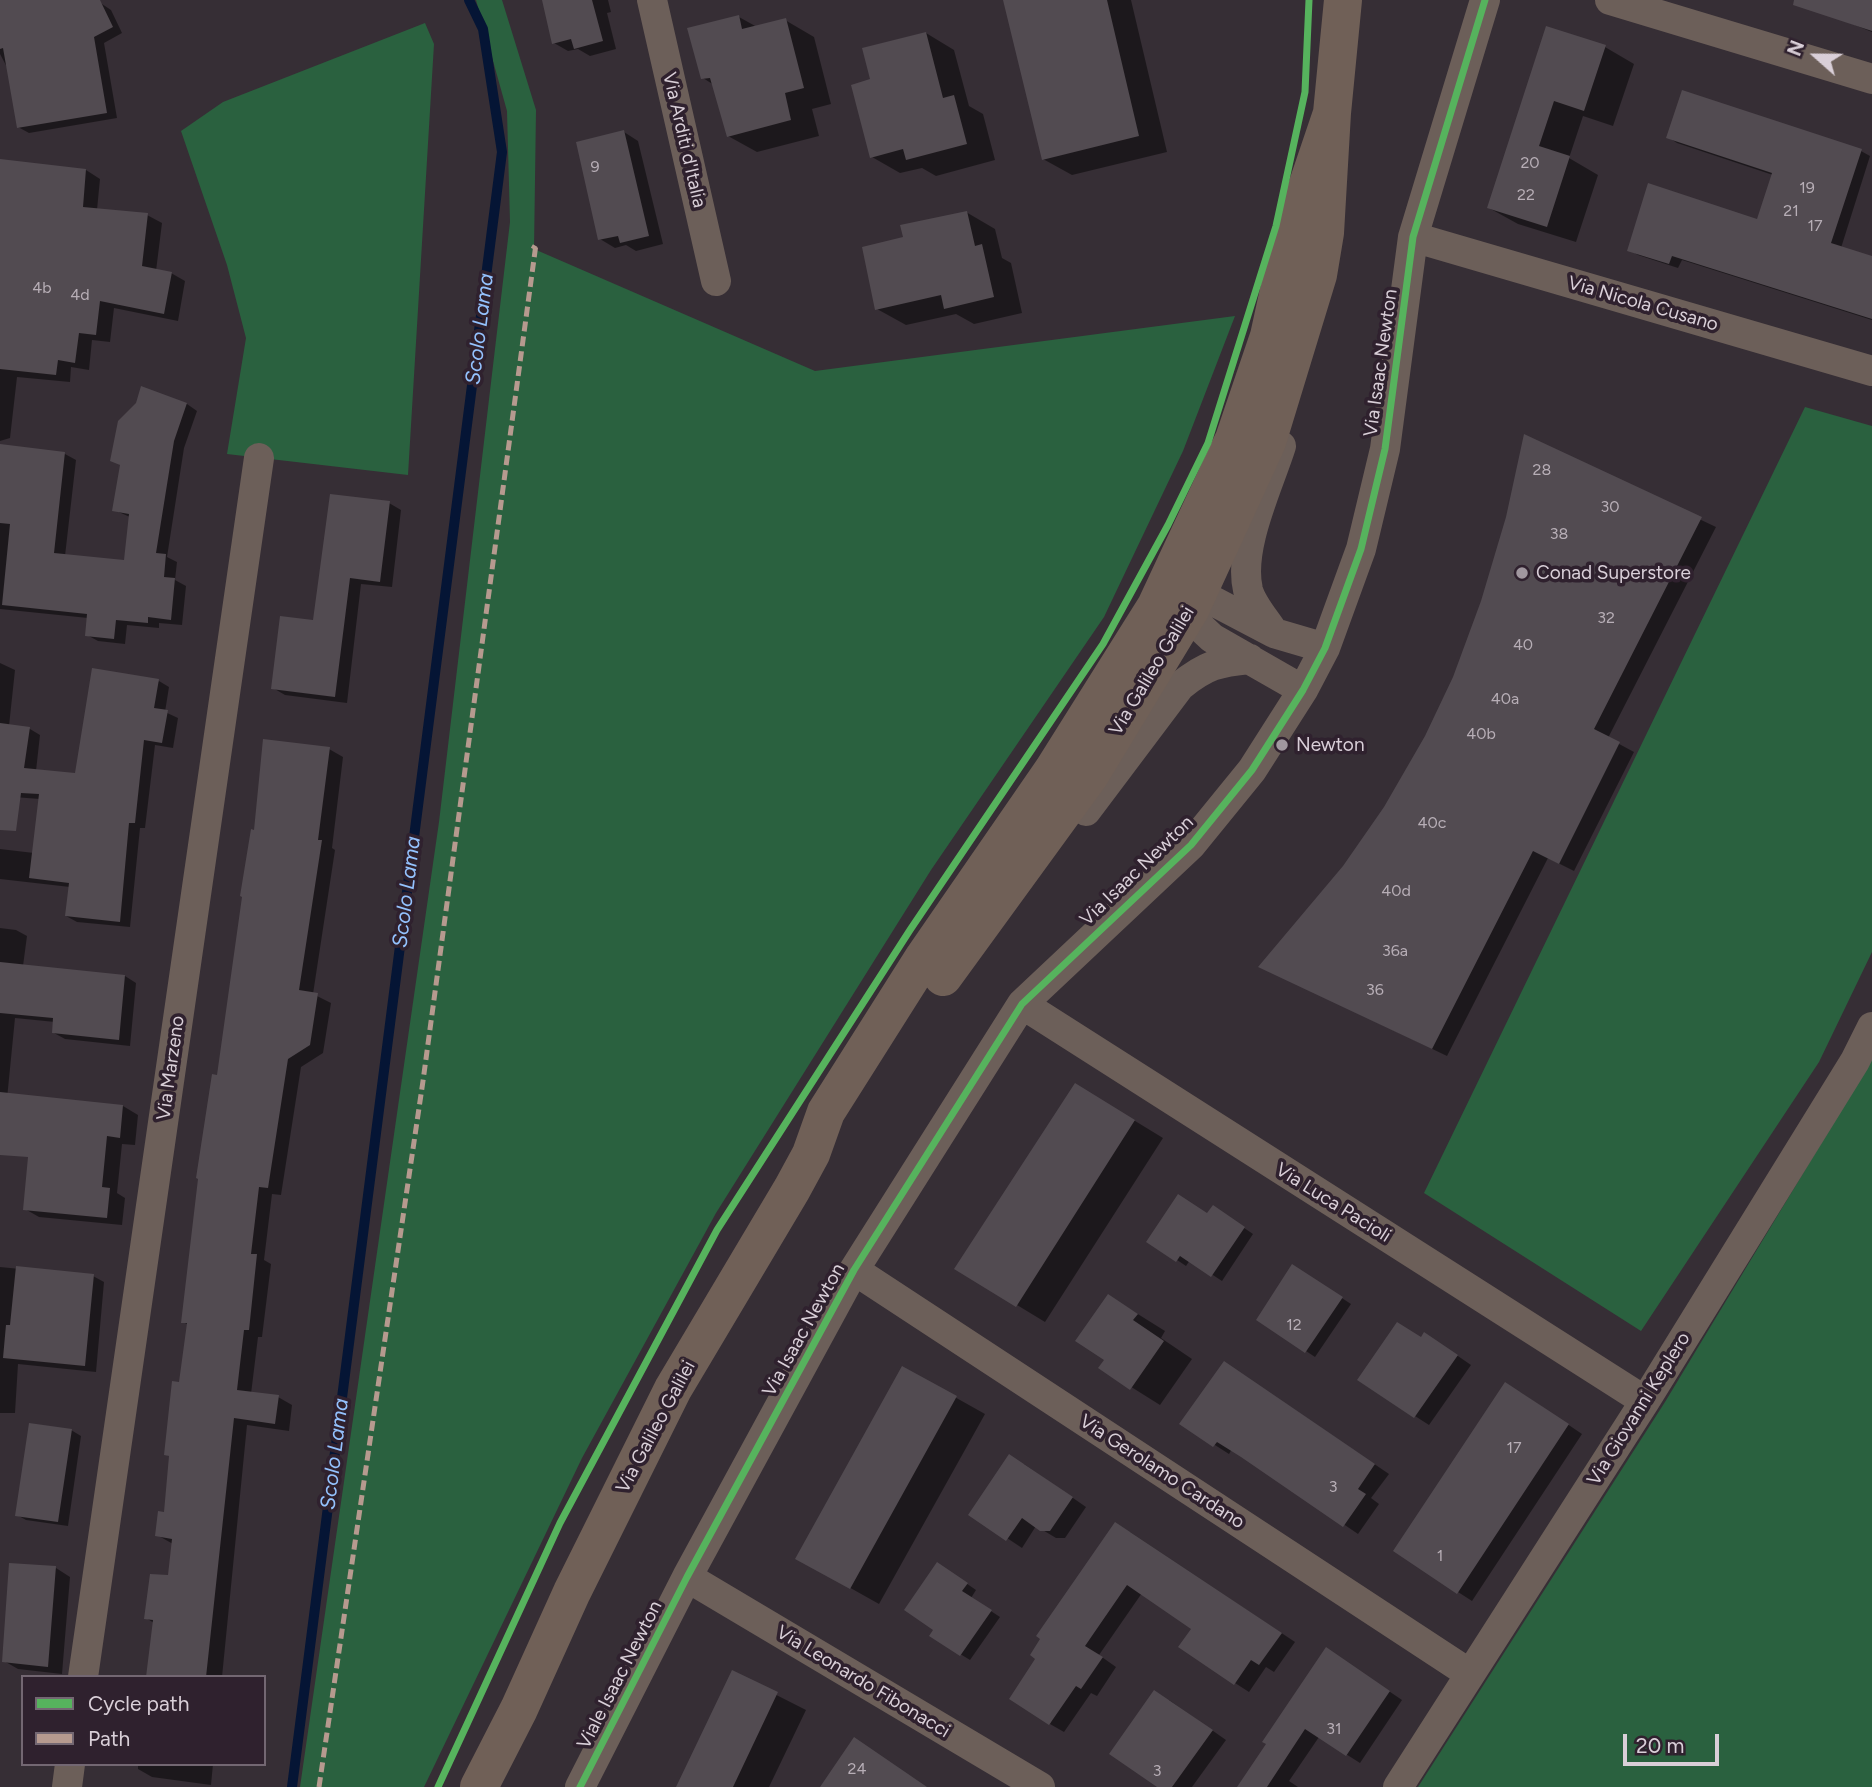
<!DOCTYPE html>
<style>
body{margin:0}
#map{position:relative;width:1872px;height:1787px;overflow:hidden;background:#362e35;font-family:Figtree,sans-serif}
canvas{display:block}
.legend{position:absolute;left:21px;top:1675px;width:245px;height:91px;box-sizing:border-box;background:#2f212e;border:2px solid #736772;margin:0;padding:9px 12px;list-style:none;font-size:21px;color:#d9cfd8}
.legend li{display:flex;align-items:center;gap:14px;height:35px}
.legend b{width:35px;border:2px solid #736772}
.north{position:absolute;left:1781px;top:21px;width:70px;height:70px;-webkit-text-stroke:5px #2f212e;paint-order:stroke;rotate:291deg;font-size:19px;font-weight:700;line-height:28px;text-align:center;color:#d9cfd8}
.north::after{content:'';display:block;margin:auto;width:24px;height:32px;background:#d9cfd8;clip-path:polygon(50% 0,100% 100%,50% 72%,0 100%)}
.scale{position:absolute;left:1623px;top:1734px;width:96px;height:32px;box-sizing:border-box;border:4px solid #d9cfd8;border-top:0;padding-left:9px;font-size:21px;line-height:24px;white-space:nowrap;color:#d9cfd8;-webkit-text-stroke:5px #2f212e;paint-order:stroke}
</style>
<div id="map">
<canvas width="1872" height="1787"></canvas>
<ul class="legend">
<li><b style="height:9px;background:#56b35d"></b>Cycle path</li>
<li><b style="height:9px;background:#b69a8f"></b>Path</li>
</ul>
<div class="north">N</div>
<div class="scale">20 m</div>
</div>
<script>
const ctx = document.querySelector('canvas').getContext('2d');
ctx.lineJoin = 'round';
function fillPath(path, color) { ctx.fillStyle = color; ctx.fill(path, 'evenodd'); }
function trace(path, color, width, dash) { ctx.strokeStyle = color; ctx.lineWidth = width; ctx.lineCap = dash ? 'butt' : 'round'; ctx.setLineDash(dash || []); ctx.stroke(path); }
function label(font, color, halo, rows, align = 'center') {
  ctx.font = font + ' Figtree,sans-serif'; ctx.lineWidth = 7; ctx.setLineDash([]); ctx.textBaseline = 'middle'; ctx.strokeStyle = halo; ctx.fillStyle = color; for (const [text, x, y, turn = 0] of rows) {
    ctx.save(); ctx.translate(x, y); ctx.rotate((+turn || 0) * Math.PI / 180); ctx.textAlign = isNaN(turn) ? turn : align; if (halo) ctx.strokeText(text, 0, 0); ctx.fillText(text, 0, 0); ctx.restore();
  }
}
fillPath(new Path2D(`
 M476,0H502L536,110L534,249L815,371L1235,316L1183,451L1104,617L931,870L716,1213L582,1458L424,1787H300L439,822L510,222L507,111Z
 M425,23L434,44L408,475L227,454L246,338L227,265L181,131L223,102Z
 M1805,407L1872,426V952L1819,1062L1641,1331L1424,1193Z
 M1872,1059V1787H1418L1665,1402Z`), '#2a613f');
fillPath(new Path2D(`
 M0,0H96L111,10L122,33L104,43L117,118L29,133L18,127L9,71L0,54Z
 M543,0H608L611,12L607,13L616,49L590,56L578,49L568,51L554,43Z
 M1005,0H1131L1167,152L1072,175L1043,159Z
 M1846,0H1872V32L1840,19Z
 M739,17L757,27L785,20L814,37L831,104L812,109L819,136L757,152L728,136L714,85L703,78Z
 M1547,28L1605,47L1634,64L1613,126L1583,116L1569,158L1598,175L1576,242L1518,224L1489,208Z
 M926,33L954,50L969,106L983,114L995,160L936,176L922,168L900,173L872,157Z
 M624,132L638,141L663,244L636,251L626,245L615,248L600,239Z
 M1668,137L1861,151L1870,156L1841,248L1872,258V320L1682,260L1678,268L1638,255L1629,250L1758,221L1773,175L1677,143Z
 M0,161L86,170L100,179L97,210L147,215L162,223L156,271L171,273L185,281L178,321L114,308L110,342L92,340L89,370L71,367L70,382L17,377L10,438L0,441Z
 M966,212L995,229L1002,258L1011,263L1022,313L974,324L956,314L906,325L877,309L905,239Z
 M143,389L187,404L197,411L184,448L167,557L177,562L175,580L186,586L182,625L159,623V628L127,625L125,644L98,641L87,635L88,618L0,609V494L65,454L76,460L65,556L126,562L130,517L114,510L122,466L112,460Z
 M1526,437L1716,527L1608,738L1634,752L1574,871L1548,858L1447,1056L1261,967L1344,867L1386,808L1426,737L1454,678L1483,602L1507,518Z
 M389,503L401,510L392,587L361,584L347,703L285,695L273,688Z
 M0,663L15,670L9,726L30,729L40,735L36,771L76,775L159,681L169,687L165,712L178,718L173,748L155,745L145,828H140L130,927L77,922L66,916L70,887L0,879V849L34,853L40,799L0,796Z
 M329,749L343,757L332,848L335,850L313,994L331,1003L323,1053L301,1067L281,1195L272,1194L264,1260L271,1264L262,1337H258L251,1394L278,1397L292,1405L289,1431L247,1425L222,1677H148L154,1623L146,1618L170,1577L173,1544L157,1535L165,1514L171,1457L165,1454L181,1384L189,1325L183,1322L219,1077Z
 M0,928L16,930L27,936L23,966L125,976L136,983L130,1046L65,1039L54,1033L55,1022L15,1018L6,1109H0Z
 M42,1098L123,1106L138,1115L135,1145L122,1144L117,1193L125,1198L122,1225L39,1217L25,1209Z
 M1104,1102L1163,1138L1045,1322L1017,1305Z
 M1222,1213L1253,1234L1222,1281L1190,1260L1186,1266L1149,1241L1208,1215Z
 M0,1267L93,1276L104,1282L96,1372L18,1364L15,1413H0Z
 M1302,1272L1351,1304L1315,1357L1258,1319Z
 M1109,1296L1165,1331L1161,1338L1192,1359L1160,1405L1101,1368L1106,1360Z
 M1422,1339L1439,1343L1471,1365L1429,1425L1415,1416Z
 M903,1368L985,1414L879,1604L797,1558Z
 M1239,1372L1389,1474L1371,1498L1379,1504L1358,1534L1242,1455L1232,1449L1229,1454L1182,1424Z
 M1520,1392L1582,1434L1472,1601L1458,1592Z
 M71,1430L81,1436L68,1526L26,1520L17,1515Z
 M1024,1464L1086,1507L1065,1538H1056L1036,1526L1022,1548L971,1514Z
 M1130,1532L1295,1642L1274,1672L1266,1667L1249,1692L1235,1683L1193,1628L1142,1593L1099,1655L1116,1667L1097,1696L1091,1693L1064,1732L1050,1724Z
 M56,1568L70,1577L62,1674L18,1669L4,1661Z
 M947,1570L976,1590L971,1598L1000,1617L970,1660L931,1636L936,1629Z
 M1340,1658L1402,1700L1360,1763L1319,1737L1289,1781L1298,1787H1239Z
 M733,1673L806,1710L769,1787H678Z
 M1169,1700L1226,1740L1192,1787H1160Z
 M138,1764H213L211,1785L152,1777L138,1769Z`), '#0007');
trace(new Path2D(`
 M292,1787L502,152L483,29L469,0`), '#051535', 10);
fillPath(new Path2D(`
 M0,0H100L113,27L94,37L107,113L17,128L3,48L0,49Z
 M542,0H592L603,41L574,49L571,39L552,44Z
 M1003,0H1107L1139,136L1042,160Z
 M1794,0H1872V31L1793,5Z
 M739,15L742,29L786,18L804,88L785,93L791,120L727,137L710,78L701,79L687,28Z
 M1546,26L1606,45L1584,111L1554,101L1539,146L1570,156L1547,227L1487,208Z
 M926,32L943,98L954,95L967,144L906,160L903,149L870,158L851,85L870,79L862,48Z
 M1682,90L1862,149L1831,243L1872,256V319L1672,256L1669,264L1627,251L1648,183L1757,219L1772,173L1666,138Z
 M624,130L649,236L620,243L618,236L598,240L576,142Z
 M0,159L86,169L83,207L148,213L142,266L172,272L164,314L100,301L96,335L79,333L75,363L58,360L56,375L0,369Z
 M967,211L975,246L982,244L994,297L944,309L941,295L875,310L862,247L903,237L900,225Z
 M141,386L187,403L174,441L156,553L166,554L164,577L175,578L171,620L148,617V623L116,620L114,639L85,636L87,614L2,605L10,524L0,523V444L65,452L54,553L124,560L129,514L112,511L120,465L110,461L118,421L136,403Z
 M1524,434L1702,517L1594,729L1620,742L1559,864L1533,851L1432,1049L1258,967L1343,866L1384,807L1425,736L1453,677L1481,601L1506,517Z
 M330,494L390,501L380,582L350,578L335,697L271,689L280,616L313,620Z
 M92,668L159,679L154,708L168,710L162,743L144,740L135,823H129L120,922L65,916L69,883L29,878L39,794L21,793L16,831L0,830V723L30,727L24,768L75,773Z
 M263,739L330,747L318,840H322L299,990L318,993L310,1045L288,1059L268,1188L259,1187L251,1254H257L249,1330H244L237,1390L279,1395L275,1424L234,1418L206,1677H146L153,1620L144,1619L150,1574L168,1575L172,1539L155,1536L158,1511L164,1512L169,1456L164,1455L172,1381L179,1382L187,1323H181L198,1179L196,1178L212,1074L217,1075L242,897L240,896L251,829L254,830Z
 M0,962L125,975L119,1040L52,1033L53,1018L0,1013Z
 M1075,1083L1135,1120L1016,1307L954,1269Z
 M0,1092L123,1105L120,1138L107,1136L102,1187L110,1188L107,1218L23,1210L28,1157L0,1155Z
 M1178,1194L1207,1213L1213,1205L1245,1227L1211,1277L1180,1256L1176,1262L1146,1242Z
 M1292,1264L1343,1297L1305,1353L1256,1320Z
 M16,1266L94,1274L85,1366L3,1358L6,1325H10Z
 M1108,1294L1138,1314L1133,1320L1164,1341L1130,1390L1098,1368L1104,1360L1075,1341Z
 M1397,1322L1421,1337L1424,1332L1458,1355L1414,1418L1357,1380Z
 M1224,1361L1375,1464L1358,1489L1366,1494L1343,1527L1241,1457L1217,1442L1213,1447L1179,1424Z
 M902,1366L957,1396L850,1589L795,1559Z
 M1505,1382L1569,1424L1457,1594L1393,1551Z
 M29,1423L72,1429L58,1522L15,1516Z
 M1009,1454L1073,1497L1050,1531H1040L1022,1518L1006,1541L968,1515Z
 M1115,1522L1282,1633L1259,1665L1251,1660L1234,1685L1178,1647L1191,1629L1127,1585L1085,1646L1103,1657L1081,1689L1076,1686L1049,1725L1009,1699L1035,1659L1030,1655L1040,1639L1036,1636Z
 M937,1562L968,1583L962,1591L992,1610L960,1656L929,1636L933,1630L904,1610Z
 M9,1563L56,1566L48,1667L2,1662Z
 M1326,1647L1390,1691L1346,1756L1305,1729L1267,1787H1237L1266,1744L1262,1742Z
 M732,1670L778,1692L733,1787H676Z
 M1154,1690L1213,1730L1172,1787H1157L1109,1754Z
 M854,1737L927,1787H820Z`), '#524b51');
trace(new Path2D(`
 M652,0L716,281
 M1610,0L1872,79
 M1413,237L1872,371
 M1187,593L1190,610L1196,623L1212,638L1303,690
 M1177,615L1205,600L1215,602L1274,633L1325,648
 M1274,633C1266,620 1252,605 1248,590C1238,548 1268,487 1281,446
 M1086,811L1180,686C1206,665 1218,662 1250,659
 M1022,1004L1645,1401
 M854,1270L1470,1674
 M687,1577L1040,1787
 M83,1677L259,458
 M67,1787L70,1764
 M580,1787L687,1577L854,1270L1022,1004L1191,845L1252,770L1303,690L1325,648L1361,549L1385,449L1413,237L1485,0
 M1398,1787L1645,1401L1855,1061L1872,1027`), '#6c5f59', 30);
trace(new Path2D(`
 M943,977L1090,775L1190,610L1267,442L1318,275L1325,233L1332,113L1343,0
 M479,1787L519,1709L572,1592L673,1389L792,1189L811,1154L826,1112L924,957L1053,770L1156,606L1234,439L1269,336L1292,231L1332,113`), '#706057', 38);
trace(new Path2D(`
 M319,1787L423,1081L536,244L533,249`), '#b69a8f', 5, [10, 5]);
trace(new Path2D(`
 M438,1787L560,1523L717,1230L910,930L1103,644L1168,525L1208,443L1276,226L1305,92L1309,0
 M580,1787L687,1577L854,1270L1022,1004L1191,845L1252,770L1303,690L1325,648L1361,549L1385,449L1413,237L1485,0`), '#56b35d', 7);
for (const [x, y, r, color] of [
 [1522,573,7,"#a0979f"],
 [1282,745,7,"#a0979f"]
]) { const dot = new Path2D(); dot.arc(x, y, r, 0, 2 * Math.PI); ctx.fillStyle = color; ctx.fill(dot); trace(dot, '#2f212e', 2.5); }
label('16px', '#b7aeb6', null, [
 ["20",1530,163],
 ["9",595,167],
 ["19",1807,188],
 ["22",1526,195],
 ["21",1791,211],
 ["17",1815,226],
 ["4b",42,288],
 ["4d",80,295],
 ["28",1542,470],
 ["30",1610,507],
 ["38",1559,534],
 ["32",1606,618],
 ["40",1523,645],
 ["40a",1505,699],
 ["40b",1481,734],
 ["40c",1432,823],
 ["40d",1396,891],
 ["36a",1395,951],
 ["36",1375,990],
 ["12",1294,1325],
 ["17",1514,1448],
 ["3",1333,1487],
 ["1",1440,1556],
 ["31",1334,1729],
 ["24",857,1769],
 ["3",1157,1771]
]);
label('19px', '#d9cfd8', '#2f212e', [
 ["Via Arditi d'Italia",684,140,77],
 ["Via Nicola Cusano",1643,304,16],
 ["Via Isaac Newton",1381,363,-82],
 ["Via Galileo Galilei",1152,671,-59],
 ["Via Isaac Newton",1137,871,-44],
 ["Via Marzeno",171,1068,-82],
 ["Via Luca Pacioli",1333,1203,32],
 ["Via Isaac Newton",804,1330,-61],
 ["Via Giovanni Keplero",1639,1409,-58],
 ["Via Galileo Galilei",656,1427,-62],
 ["Via Gerolamo Cardano",1162,1472,33],
 ["Viale Isaac Newton",620,1675,-63],
 ["Via Leonardo Fibonacci",863,1682,31]
]);
label('19px', '#d9cfd8', '#2f212e', [
 ["Conad Superstore",1536,573],
 ["Newton",1296,745]
], 'left');
label('italic 21px', '#94c2fe', '#2f212e', [
 ["Scolo Lama",480,329,-83],
 ["Scolo Lama",407,892,-83],
 ["Scolo Lama",335,1454,-83]
]);
</script>
